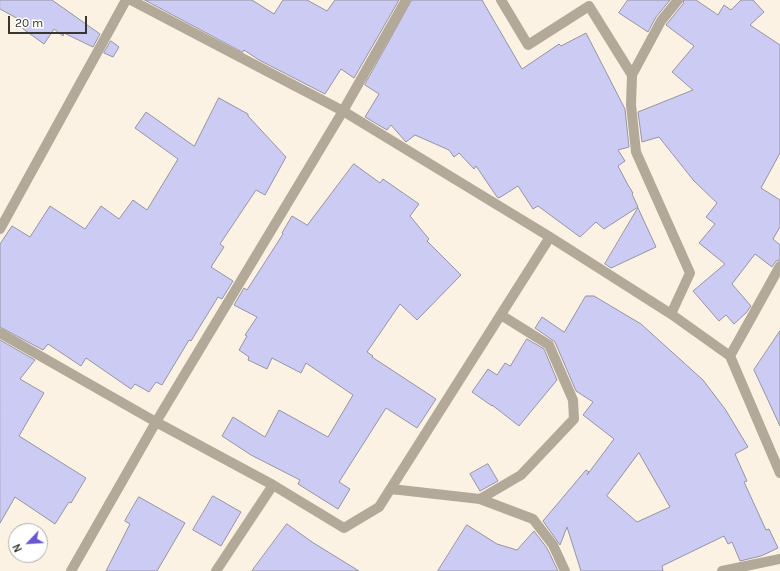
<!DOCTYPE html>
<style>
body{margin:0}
#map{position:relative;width:780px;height:571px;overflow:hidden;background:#fcf2e3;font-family:Karla,sans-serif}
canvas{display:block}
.north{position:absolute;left:8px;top:523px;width:40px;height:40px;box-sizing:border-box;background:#fff;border:1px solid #b0aeac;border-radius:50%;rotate:245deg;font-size:11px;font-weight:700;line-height:16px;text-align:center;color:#39352f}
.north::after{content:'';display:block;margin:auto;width:14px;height:18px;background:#6a56cf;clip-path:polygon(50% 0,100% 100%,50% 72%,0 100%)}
.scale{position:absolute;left:8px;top:16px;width:79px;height:18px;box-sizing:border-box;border:2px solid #39352f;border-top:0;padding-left:5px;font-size:12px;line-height:14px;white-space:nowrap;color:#39352f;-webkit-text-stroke:3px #fff;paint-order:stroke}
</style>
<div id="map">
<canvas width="780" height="571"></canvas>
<div class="north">N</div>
<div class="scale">20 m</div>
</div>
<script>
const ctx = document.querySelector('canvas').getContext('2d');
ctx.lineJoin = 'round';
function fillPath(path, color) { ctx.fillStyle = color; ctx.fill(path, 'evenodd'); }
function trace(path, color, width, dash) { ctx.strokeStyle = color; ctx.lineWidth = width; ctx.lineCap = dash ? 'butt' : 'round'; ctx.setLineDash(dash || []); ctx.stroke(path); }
const building = new Path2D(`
 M0,0H52L100,34L93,47L64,33L63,36L54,29L44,44L19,26L22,21L0,9Z
 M145,0H252L274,14L283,0H307L327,11L335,0H399L354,78L341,69L325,94L259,60L244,50L243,52Z
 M412,0H482L522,69L559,44L561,46L586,33L625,109L629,147L618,150L625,161L618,166L628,185L633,193L632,194L638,207L604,229L596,222L580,237L538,206L533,209L518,186L499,198L497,197L476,166L474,169L459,153L454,157L449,150L415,135L406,142L391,125L387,130L365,117L379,94L365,85Z
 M628,0H670L656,17L648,32L619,13Z
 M684,0H696L718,15L724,5L731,10L741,0H753L764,12L750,25L780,45V153L761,188L780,200V227L773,239L780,245V260L776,261L772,267L755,254L732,284L751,306L746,313L734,324L726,315L719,321L693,291L725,264L699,243L715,224L706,217L717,203L694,181L659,137L642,142L638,112L693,90L672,72L694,46L666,25L683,4Z
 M111,41L119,47L113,57L104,53Z
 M219,98L248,114V116L286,157L265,195L256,190L220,244L224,247L211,267L233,281L222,299L218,297L191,341L189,340L162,385L156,382L149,392L135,384L131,389L86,358L81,366L48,344L43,350L0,327V244L12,226L30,237L50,206L85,229L101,206L119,219L133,200L147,210L178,159L135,128L146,112L194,146Z
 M354,164L380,183L383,179L419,204L410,216L429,239L427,241L461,275L417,320L400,304L367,352L373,356L372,357L436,399L417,428L386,408L339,482L350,489L338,509L298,484L300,480L251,455L222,436L233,417L265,437L279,410L328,437L353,395L306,363L301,373L272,358L267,369L248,360L249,357L239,350L247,336L245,335L257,317L234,305L244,288L247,290L283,234L282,233L292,216L307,225Z
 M638,208L656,247L611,268L605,264Z
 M586,296H594L641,324L703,380L725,409L748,447L735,454L747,481L744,482L766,530L769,529L778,548L761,556L740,561L732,542L728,544L724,536L662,566L663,571H581L567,527L560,545L543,521L586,470L589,472L587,475L614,439L583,415L593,402L576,391L555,342L535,328L542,317L564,332ZM639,453L670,507L637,522L607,496Z
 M780,331V426L754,370Z
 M527,339L544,349L557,380L519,426L492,405V406L472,392L488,369L497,375L505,363L510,366Z
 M0,340L35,360L20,379L44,393L19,436L86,478L71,503L69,502L55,524L15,497L0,523Z
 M488,464L498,481L480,491L470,474Z
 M213,496L241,512L221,546L193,530Z
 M139,497L185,523L157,571H106L130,524L125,521Z
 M287,524L312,542L359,571H252Z
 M467,525L497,544L517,550L534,531L547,548L558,571H438Z`);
fillPath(building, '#cccbf3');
trace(building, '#9494a4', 1);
trace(new Path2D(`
 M131,0L343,111L550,237L671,314L730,356L780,473
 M501,0L528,45L589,6L632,75
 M0,229L126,0
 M671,314L690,273L636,152L631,105L632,75L661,21L678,0
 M0,333L156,422L273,485L344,528L379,507L550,237
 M730,356L780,266
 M391,489L480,499L533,519L553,545L565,571
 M480,499L521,475L574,419L573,400L549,345L501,315
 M71,571L156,422L343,111L406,0
 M216,571L273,485
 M722,571L780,559`), '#b3a999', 10);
</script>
